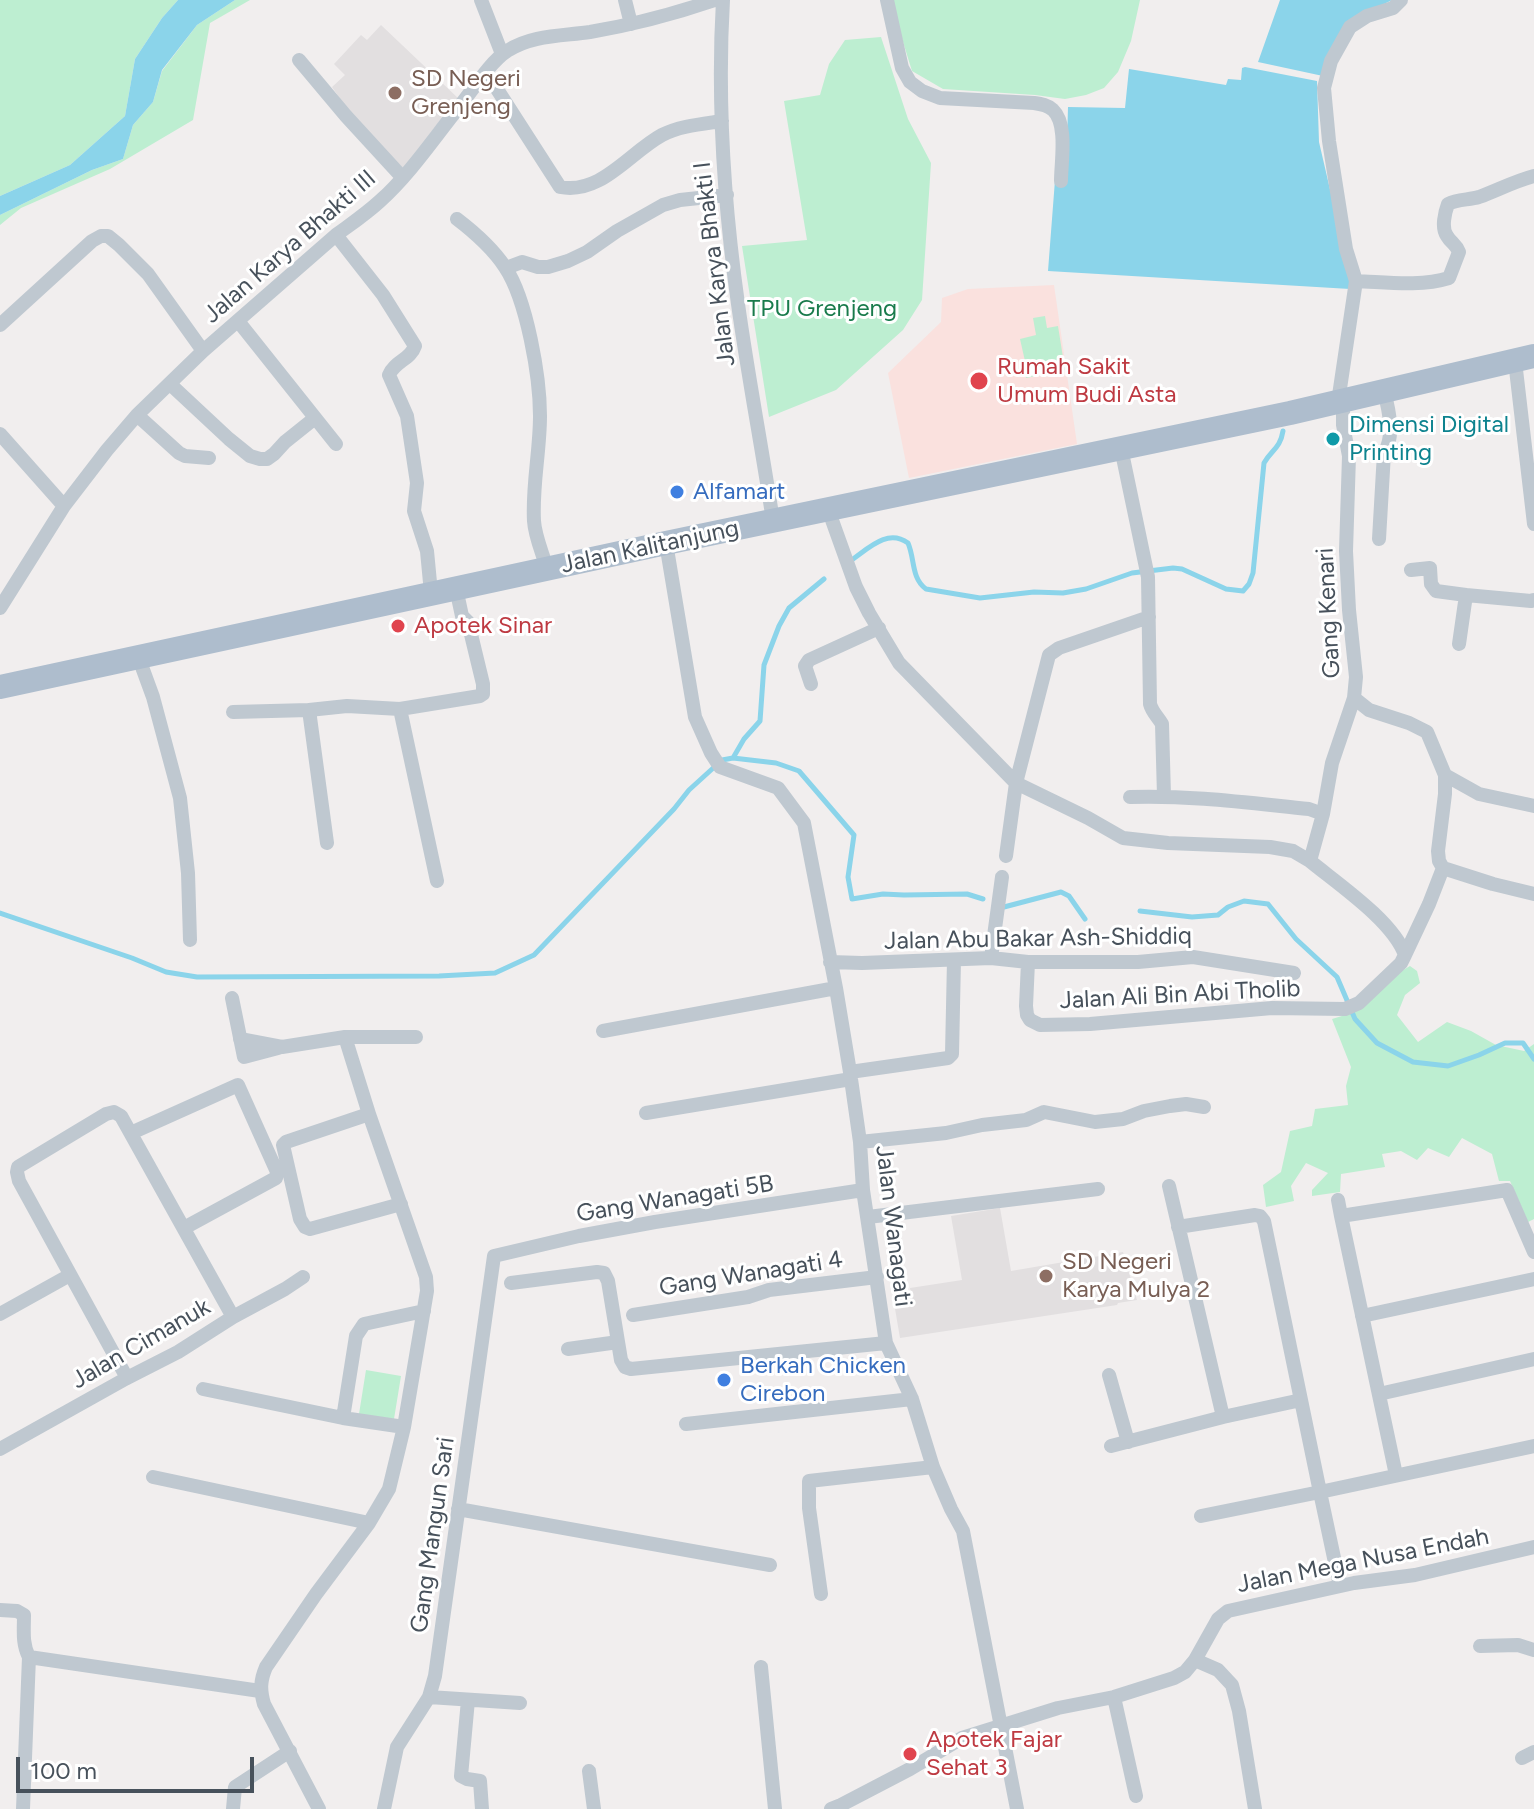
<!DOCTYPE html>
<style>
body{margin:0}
#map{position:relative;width:1534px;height:1809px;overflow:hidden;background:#f1eeee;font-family:Figtree,sans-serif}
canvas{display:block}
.scale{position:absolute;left:16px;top:1757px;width:238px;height:36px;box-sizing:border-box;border:4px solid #47515b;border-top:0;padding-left:10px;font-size:24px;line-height:28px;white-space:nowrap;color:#47515b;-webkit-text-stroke:6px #fff;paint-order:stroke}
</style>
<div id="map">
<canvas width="1534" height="1809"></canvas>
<div class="scale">100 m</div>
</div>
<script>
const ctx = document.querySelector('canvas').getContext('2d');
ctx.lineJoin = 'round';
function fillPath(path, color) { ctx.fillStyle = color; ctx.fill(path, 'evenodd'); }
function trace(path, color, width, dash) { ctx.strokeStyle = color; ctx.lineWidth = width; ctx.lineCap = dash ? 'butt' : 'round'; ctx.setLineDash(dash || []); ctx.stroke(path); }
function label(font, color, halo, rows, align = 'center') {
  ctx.font = font + ' Figtree,sans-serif'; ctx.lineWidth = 6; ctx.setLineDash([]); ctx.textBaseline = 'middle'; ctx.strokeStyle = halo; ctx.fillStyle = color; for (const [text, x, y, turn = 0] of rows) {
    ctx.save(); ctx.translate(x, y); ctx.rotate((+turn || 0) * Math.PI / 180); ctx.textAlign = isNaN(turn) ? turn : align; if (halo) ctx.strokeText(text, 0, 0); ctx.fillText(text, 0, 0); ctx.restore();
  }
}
fillPath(new Path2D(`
 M381,25L459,99L443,116L406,167H402L360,128L332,87L345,75L334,64L361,35L367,40Z
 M1000,1208L1011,1271L1123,1252L1137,1300L1118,1303L1117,1305L900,1338L893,1297L911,1294L910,1288L962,1280L951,1216Z`), '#e2dfe0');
fillPath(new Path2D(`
 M1054,285L1077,444L909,478L888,373L941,322L942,298L968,289Z`), '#fae1de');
fillPath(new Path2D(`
 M0,0H178L162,18L135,59L125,116L70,165L0,196Z
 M235,0H250L210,23L193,120L110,169L21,208L0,225V215L92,170L123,159L133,125L153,102L162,71L197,25Z
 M893,0H1140L1131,41L1118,72L1104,88L1086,95L1065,99L1035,95L943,89L912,71L895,16Z
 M881,37L908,119L931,163L922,300L903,330L836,390L769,417L742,246L807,240L784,101L820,95L829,64L845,40Z
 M1045,316L1047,328L1058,326L1065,370L1026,378L1025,372L1027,370L1020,339L1036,335L1033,318Z
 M1410,966L1417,971L1420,983L1405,995L1397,1015L1418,1042L1447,1022L1471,1031L1496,1045L1524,1051L1534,1044V1219L1528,1222L1510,1181H1499L1492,1154L1462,1138L1449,1157L1428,1148L1417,1160L1401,1151L1382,1154L1385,1167L1341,1174L1340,1192L1312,1196V1190L1328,1173L1306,1163L1291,1186L1294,1201L1266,1207L1263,1185L1281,1172L1290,1131L1312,1126L1315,1109L1348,1105L1346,1086L1351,1067L1332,1019L1355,1012L1398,973Z
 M366,1370L401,1376L394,1419L359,1414Z`), '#bdeed1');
fillPath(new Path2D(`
 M178,0H235L197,25L162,70L153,102L133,125L123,159L92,170L0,215V196L70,165L125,116L135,59L162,18Z
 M1280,0H1392L1363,15L1323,76L1258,62Z
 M1245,67L1317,81L1319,142L1349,271L1350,289L1048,271L1055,180H1066L1068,107L1125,108L1129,69L1226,85L1228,79L1241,80L1242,68Z`), '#8bd4ea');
trace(new Path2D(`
 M850,561C868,549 887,528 908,543C915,559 911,578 926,589L980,598L1034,592L1063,593L1086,589L1132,573L1173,568L1182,569L1226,589L1243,591L1249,584L1253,573L1264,463C1272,449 1280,449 1283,431
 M733,758L744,739L760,721L764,665L779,626L789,608L824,579
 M1004,907L1061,892L1069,896L1085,919
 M1140,911L1192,917L1218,915L1228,907L1244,901L1268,904L1296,939L1337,977L1355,1019L1377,1043L1413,1062L1448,1066L1479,1055L1505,1043H1523L1534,1059
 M0,913L132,958L166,972L197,977L439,976L495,973L534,955L674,809L689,790L722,760L733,758L776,763L799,771L854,835L848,877L852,899L883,894L904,895L967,894L983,899`), '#8bd4ea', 5);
trace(new Path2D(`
 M481,0L502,54
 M625,0L631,24
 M723,0C717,101 724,204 738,304C748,376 762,448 773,521
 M887,0L902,68L910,82L922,91L940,98L1034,103C1041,104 1048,105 1053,110C1068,124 1061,162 1061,181
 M299,60L346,116L402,177
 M486,72L560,187C601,195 629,153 662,135C679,126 702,124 722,121
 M457,219C474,232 493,249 505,267C527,300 540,377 540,416C540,451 532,486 534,521C535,537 543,554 547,569
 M336,235L383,295L415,346C411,359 394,362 389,375L407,416L417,483L414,511L427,551L431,593
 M506,268L522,262L538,267H548L568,261L587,252L617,231L663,205L680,200L727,195
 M1356,281L1346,249L1329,141L1324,88L1331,61L1350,27L1367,16L1393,8L1401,0
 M238,321L336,444
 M0,325L92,241L101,236H108L119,245L148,274L203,351
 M1515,361L1534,524
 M170,384L229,439L250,456L260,459H267L274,454L285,442L315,418
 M1343,401V425L1349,456L1346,551L1349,610L1356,677L1354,698L1369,710L1409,723L1427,732L1445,775V794L1438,851L1439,861L1443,868L1493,884L1534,894
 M1338,402L1356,281C1385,282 1420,287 1449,278L1459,252C1456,244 1451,243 1447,236C1441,228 1445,212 1448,204C1457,199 1469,200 1479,197C1498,190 1515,181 1534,176
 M137,415L179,453L185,456L209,458
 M0,434L64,506
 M1121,448L1148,577L1150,704C1152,712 1158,717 1162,724L1164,796
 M828,509L856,587L869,613L899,663L1016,783L1088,818L1123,838L1168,843L1270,847L1293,851L1310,861
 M1379,539L1384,453C1395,437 1389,410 1384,391
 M666,543L695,717L711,753L720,767L778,788L804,823L836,988L850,1072L860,1142L863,1190L886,1343L912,1399L933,1467L951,1509L963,1531L1017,1809
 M1411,570L1430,568L1431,584L1436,591L1466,595
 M0,608L64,506L107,450L137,415L203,351L336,235C351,224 366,214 380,201C410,174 434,138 459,107C472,91 491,61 507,51C531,35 562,36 590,32C632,25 674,14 715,0
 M1459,644L1466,595L1531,601L1534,600
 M138,656L153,697L180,798L188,873L190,940
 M811,684L805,666L809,660L879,628
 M400,709L437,881
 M309,710L327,843
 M233,712L309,710L347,706L400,709L480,696L483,694V684L468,622L462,616L456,588
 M1445,775L1479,794L1534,806
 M1323,814L1332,763L1354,698
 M1006,856L1016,783L1049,655L1059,648L1149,617
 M1405,955L1429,904L1443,868
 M991,958L1002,877
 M830,962L862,963L991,958L1028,962H1138L1193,957L1294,973
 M1028,962L1026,1006L1027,1015L1030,1020L1040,1025L1090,1024L1272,1008L1345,1009L1359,1003L1401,963L1405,955C1393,921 1338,884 1310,861L1323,814L1309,809C1249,803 1190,795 1130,797
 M232,998L244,1057L278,1048
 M603,1031L836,988
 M240,1039L282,1047L345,1037H416
 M850,1072L948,1058L952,1054L954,960
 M646,1113L851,1079
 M369,1114L286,1142L283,1145L300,1219L305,1227L310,1229L401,1204
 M131,1133L238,1085L277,1172L276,1178L184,1228
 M860,1142L946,1133L982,1125L1026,1120L1044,1112L1095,1122L1123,1119L1144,1111L1170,1106L1186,1104L1204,1107
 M1169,1186L1223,1417
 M1338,1200L1341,1216
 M868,1217L1098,1189
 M1178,1227L1255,1215L1260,1216L1264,1221L1320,1492L1201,1516
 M511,1283L597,1272L604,1273L608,1281L621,1360L625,1367L631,1369L886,1343
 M0,1314L70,1275
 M633,1315L748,1297L769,1290L877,1277
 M1362,1316L1534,1279
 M568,1349L618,1342
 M1109,1375L1128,1442
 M127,1378L19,1181L17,1172L18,1167L106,1114L114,1112L121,1116L233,1317
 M203,1389L343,1418L404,1427
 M1379,1394L1534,1359
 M343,1418L356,1336L364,1324L424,1311
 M686,1424L912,1399
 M1111,1446L1223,1417L1301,1400
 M0,1449L127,1378L178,1352L233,1317L285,1289L303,1277
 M1396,1475L1341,1216L1507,1190L1534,1252
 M153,1477L369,1523
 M458,1509L770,1565
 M1340,1586L1320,1492L1534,1446
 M821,1594L809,1508V1481L933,1467
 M0,1610L17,1611L24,1615C24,1630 22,1644 29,1657L260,1691
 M1480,1646L1518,1645L1534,1650
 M1195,1660L1218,1670L1232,1685L1239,1711L1255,1809
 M761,1667L775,1809
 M429,1697L520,1703
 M1114,1697L1136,1796
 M468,1700L461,1776L467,1779L480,1781L482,1809
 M1522,1758L1534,1752
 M589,1771L594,1809
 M23,1809L29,1657
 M233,1809L235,1787L290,1751
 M319,1809L264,1704C260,1690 260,1681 266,1667L316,1594L369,1523L389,1489L404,1427L427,1291L426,1277L369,1114L345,1037
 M384,1809L397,1747L429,1697L435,1676L494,1256L579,1236L655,1222L863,1190
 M831,1809L841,1805L910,1769L962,1738L1058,1708L1114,1697L1174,1678L1185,1672L1195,1660L1218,1619L1228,1611L1354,1583L1415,1575L1534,1547`), '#bfc8d0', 14);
trace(new Path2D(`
 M0,687L666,543L1290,413L1534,356`), '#aebdcd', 24);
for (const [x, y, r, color] of [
 [395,93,8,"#8d6e63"],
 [979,381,10,"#e0444e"],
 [1333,439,8,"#0f9aa8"],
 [677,492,8,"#3f7fe0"],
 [398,626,8,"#e0444e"],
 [1046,1276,8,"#8d6e63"],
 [724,1380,8,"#3f7fe0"],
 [910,1754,8,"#e0444e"]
]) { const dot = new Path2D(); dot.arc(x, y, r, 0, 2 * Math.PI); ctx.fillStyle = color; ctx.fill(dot); trace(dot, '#fff', 3); }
label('24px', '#785e54', '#fff', [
 ["SD Negeri",411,79],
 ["Grenjeng",411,107],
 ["SD Negeri",1062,1262],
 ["Karya Mulya 2",1062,1290]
], 'left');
label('24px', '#47515b', '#fff', [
 ["Jalan Karya Bhakti III",290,247,-41],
 ["Jalan Karya Bhakti I",715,264,-97],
 ["Jalan Kalitanjung",650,547,-12],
 ["Gang Kenari",1329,613,-93],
 ["Jalan Abu Bakar Ash-Shiddiq",1038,939,-1],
 ["Jalan Ali Bin Abi Tholib",1180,995,-3],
 ["Gang Wanagati 5B",675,1199,-9],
 ["Jalan Wanagati",893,1226,83],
 ["Gang Wanagati 4",751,1274,-9],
 ["Jalan Cimanuk",141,1344,-30],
 ["Gang Mangun Sari",433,1535,-82],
 ["Jalan Mega Nusa Endah",1363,1561,-11]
]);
label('24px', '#197b4c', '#fff', [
 ["TPU Grenjeng",822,309]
]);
label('24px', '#be3a42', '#fff', [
 ["Rumah Sakit",997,367],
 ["Umum Budi Asta",997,395],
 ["Apotek Sinar",414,626],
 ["Apotek Fajar",926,1740],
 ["Sehat 3",926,1768]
], 'left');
label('24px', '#0d838f', '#fff', [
 ["Dimensi Digital",1349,425],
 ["Printing",1349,453]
], 'left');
label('24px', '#366cbe', '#fff', [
 ["Alfamart",693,492],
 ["Berkah Chicken",740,1366],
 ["Cirebon",740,1394]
], 'left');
</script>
